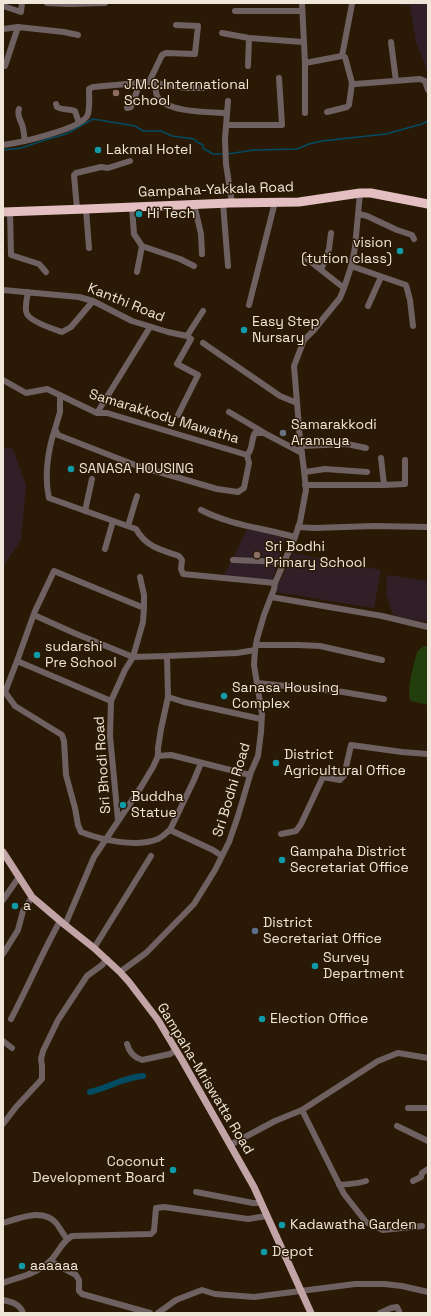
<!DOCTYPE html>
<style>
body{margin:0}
#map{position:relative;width:431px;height:1316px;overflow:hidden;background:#2a1a05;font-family:"Space Grotesk",sans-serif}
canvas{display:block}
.frame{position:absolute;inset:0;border:4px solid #efe5d8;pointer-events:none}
</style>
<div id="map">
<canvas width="431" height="1316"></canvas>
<div class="frame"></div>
</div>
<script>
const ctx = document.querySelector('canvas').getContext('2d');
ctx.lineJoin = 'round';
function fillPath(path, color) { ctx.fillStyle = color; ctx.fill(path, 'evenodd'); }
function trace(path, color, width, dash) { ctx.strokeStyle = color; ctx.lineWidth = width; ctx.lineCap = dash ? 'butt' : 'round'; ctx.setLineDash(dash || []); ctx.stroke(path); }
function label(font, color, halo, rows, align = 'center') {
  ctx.font = font + ' "Space Grotesk",sans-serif'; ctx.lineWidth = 3; ctx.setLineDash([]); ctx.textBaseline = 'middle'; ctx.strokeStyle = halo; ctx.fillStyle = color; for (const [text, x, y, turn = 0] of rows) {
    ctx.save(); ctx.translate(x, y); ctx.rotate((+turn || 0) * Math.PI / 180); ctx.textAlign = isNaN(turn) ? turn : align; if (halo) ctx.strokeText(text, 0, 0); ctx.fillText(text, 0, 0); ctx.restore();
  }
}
fillPath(new Path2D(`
 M392,3H428V79L425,65L416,42L410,6Z
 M3,447L13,449L26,485L21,540L3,567Z
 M248,528L286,536L272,581L224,575Z
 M293,553L381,570L374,608L275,592Z
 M387,575L428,581V622L407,619L393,615L386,594Z`), '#301f27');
fillPath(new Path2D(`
 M424,646H428V705L411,701C406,690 414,664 417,652L420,649Z`), '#233e0d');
trace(new Path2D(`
 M3,150L21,148L48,139L66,134L93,119L135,126L143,131H161L172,136L194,139L197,142L203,145V148L213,154H224
 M228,154L254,150L297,149L309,144L322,141L386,134L422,124L428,121`), '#034b62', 1.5);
trace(new Path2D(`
 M90,1092C108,1088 124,1077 143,1076`), '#034b62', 6);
trace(new Path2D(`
 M47,3L68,4L105,3
 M302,3L305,63L342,56L345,57L352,83L355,84L420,79L425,81L428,90
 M3,6L21,12L22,3
 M235,11H302
 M3,29L18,27L64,32L78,35
 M222,33L249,38L303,42
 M391,42L396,81
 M342,56L352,4
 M5,66L18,27
 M248,66L249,38
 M149,82L162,55L166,53L195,54L198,26L176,25
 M156,83C156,87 155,92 157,96C166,113 210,112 227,113
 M228,101L225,139L226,164L232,203
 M56,104L57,107C62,110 69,109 75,111L79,123
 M127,108L131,107L137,91L138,83
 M19,109C16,117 22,121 23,128C24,132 24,137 25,141
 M327,112L347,107L349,105L352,83
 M305,113V63
 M226,125H282L279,78
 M3,145C18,143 84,129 88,114C90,106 89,96 89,89L93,87L149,82L185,88H203
 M223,203L228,266
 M194,204L201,234L202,254
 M132,207L134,234L142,246L137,272
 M77,209L74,175L76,173L101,167L108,168L130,161
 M86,209L89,248
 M10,212L11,255L39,264L46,272
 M359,214L367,216L397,230L412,235L414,239
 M142,246L180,259L194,266
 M307,259L344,288
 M351,266L406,285L410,300L413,326
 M321,270L329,249L331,233
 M3,290L79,297L93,301L132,321L168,332L187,336L203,311
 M28,292C27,299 24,308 27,314C31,322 53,329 62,332L71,327L93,301
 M249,305L275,202
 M368,306L381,277
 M203,343L280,396L297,403
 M3,380L26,393L47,389L97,413H107L247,455C253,450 251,439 255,433H264L302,453
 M60,395V412L55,429L58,435L135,465L217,489L238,492L244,488L249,463L247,455
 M229,412L263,432
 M97,413L150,327
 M178,415L198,375L177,364L191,339L187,336
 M55,429C48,449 44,477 49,498L136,529C146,547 161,550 179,556L182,560L181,569L183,574L275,583
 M301,446L347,444L366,448
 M381,458L384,485
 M305,472L325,469L367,472
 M305,485H384L405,484V460
 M201,510C230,525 263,528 295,537
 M85,511L92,479
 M128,526L137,496
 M298,527L314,528L374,526L428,527
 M105,549L113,521
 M233,560L284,562
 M140,577L144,595V608
 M271,597L382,616L428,627
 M256,645H298L320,646L382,660
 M17,661L35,611L54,571L144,608L143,622L133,657L74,633L34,615
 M257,683L343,692L384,699
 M168,697L184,702L261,719
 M111,701L125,670L133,657L167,656
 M158,756L171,755L250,775
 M201,763L194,780L170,830L213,850L222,856
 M118,820L110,736L111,701L17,661L5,692L15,706L62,735L64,741L66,775L75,808L78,825L81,832C102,840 136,848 158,839C162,837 166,833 170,830
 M281,834L296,831L301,824L323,777L340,780L344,776L351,745L402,752L428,754
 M3,900L19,877
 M65,925L94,857L141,787L153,767L158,756V748L161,729L168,697L167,656L237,653L255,650
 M94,948L151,856
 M3,954L18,930L23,911L32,897
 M120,972L146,953L194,904L215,870L229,842L238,816L251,772L258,756L261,732L262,714L254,665L255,650L257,639L264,615L274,589L275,583L295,537L300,522L306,490L304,470L300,439L294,366L304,340L313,331L340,298L344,288L352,264L355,247L360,193
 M11,1019C28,987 42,953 60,921
 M3,1041L12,1048
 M127,1044C129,1052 133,1057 142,1060L170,1054L176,1050
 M408,1108H428
 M302,1110L378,1061L398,1053L428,1058
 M3,1124L16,1107L42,1079V1066L41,1059L43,1051L58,1020L87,976L102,965L107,959
 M397,1126L428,1141
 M230,1145L275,1121L302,1110L344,1194L366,1222L383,1230L422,1226
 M413,1181L421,1177L422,1173L428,1169
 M339,1185C348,1184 357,1184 366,1181
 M196,1192L253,1203H261
 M3,1223C19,1218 43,1208 56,1223C60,1228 63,1234 67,1239
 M50,1261L76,1275L79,1280V1291L82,1294L150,1313
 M3,1283C19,1277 36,1274 49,1262C58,1254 61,1242 72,1236L151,1234L154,1231L156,1208L164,1207L248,1219L267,1216
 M3,1300C12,1302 20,1304 23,1313
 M158,1313L176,1300L202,1290L215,1294L254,1297L355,1284H384L402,1286L428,1292
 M380,1313L391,1308L397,1307L399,1311`), '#6f6161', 6);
trace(new Path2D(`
 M3,852L32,897L65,925L94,948L120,972L129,982L158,1020L182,1060L254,1187L311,1313`), '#c2a4a6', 7);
trace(new Path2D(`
 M3,212L86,209L230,203L299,202L360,193H371L428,204`), '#e3bfc1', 9);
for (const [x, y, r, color] of [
 [116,93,4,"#8d6e63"],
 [98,150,4,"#0f9aa8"],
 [139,214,4,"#0f9aa8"],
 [400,251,4,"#0f9aa8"],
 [244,330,4,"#0f9aa8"],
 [283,433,4,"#6b7280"],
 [71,469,4,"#0f9aa8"],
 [257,555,4,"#8d6e63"],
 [37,655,4,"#0f9aa8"],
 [224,696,4,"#0f9aa8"],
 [276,763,4,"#0f9aa8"],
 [123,805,4,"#0f9aa8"],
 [282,860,4,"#0f9aa8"],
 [15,906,4,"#0f9aa8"],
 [255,931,4,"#5c6f8a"],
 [315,966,4,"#0f9aa8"],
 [262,1019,4,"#0f9aa8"],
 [173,1170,4,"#0f9aa8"],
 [282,1225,4,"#0f9aa8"],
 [264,1252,4,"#0f9aa8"],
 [22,1266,4,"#0f9aa8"]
]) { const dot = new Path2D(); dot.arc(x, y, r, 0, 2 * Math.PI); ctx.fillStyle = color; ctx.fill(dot); trace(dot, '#2a1a05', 1.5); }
label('14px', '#efe5d8', '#2a1a05', [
 ["J.M.C.International",124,85],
 ["School",124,101],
 ["Lakmal Hotel",106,150],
 ["Hi Tech",147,214],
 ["vision",392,243,"right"],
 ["(tution class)",392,259,"right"],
 ["Easy Step",252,322],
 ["Nursary",252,338],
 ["Samarakkodi",291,425],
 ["Aramaya",291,441],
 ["SANASA HOUSING",79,469],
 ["Sri Bodhi",265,547],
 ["Primary School",265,563],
 ["sudarshi",45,647],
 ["Pre School",45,663],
 ["Sanasa Housing",232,688],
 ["Complex",232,704],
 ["District",284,755],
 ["Agricultural Office",284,771],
 ["Buddha",131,797],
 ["Statue",131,813],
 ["Gampaha District",290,852],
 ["Secretariat Office",290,868],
 ["a",23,906],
 ["District",263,923],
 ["Secretariat Office",263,939],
 ["Survey",323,958],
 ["Department",323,974],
 ["Election Office",270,1019],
 ["Coconut",165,1162,"right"],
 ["Development Board",165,1178,"right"],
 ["Kadawatha Garden",290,1225],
 ["Depot",272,1252],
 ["aaaaaa",30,1266]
], 'left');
label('14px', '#efe5d8', '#2a1a05', [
 ["Gampaha-Yakkala Road",216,190,-2],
 ["Kanthi Road",126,303,22],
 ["Samarakkody Mawatha",164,417,17],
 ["Sri Bhodi Road",103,765,-94],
 ["Sri Bodhi Road",232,790,-73],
 ["Gampaha-Mriswatta Road",205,1079,59]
]);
</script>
